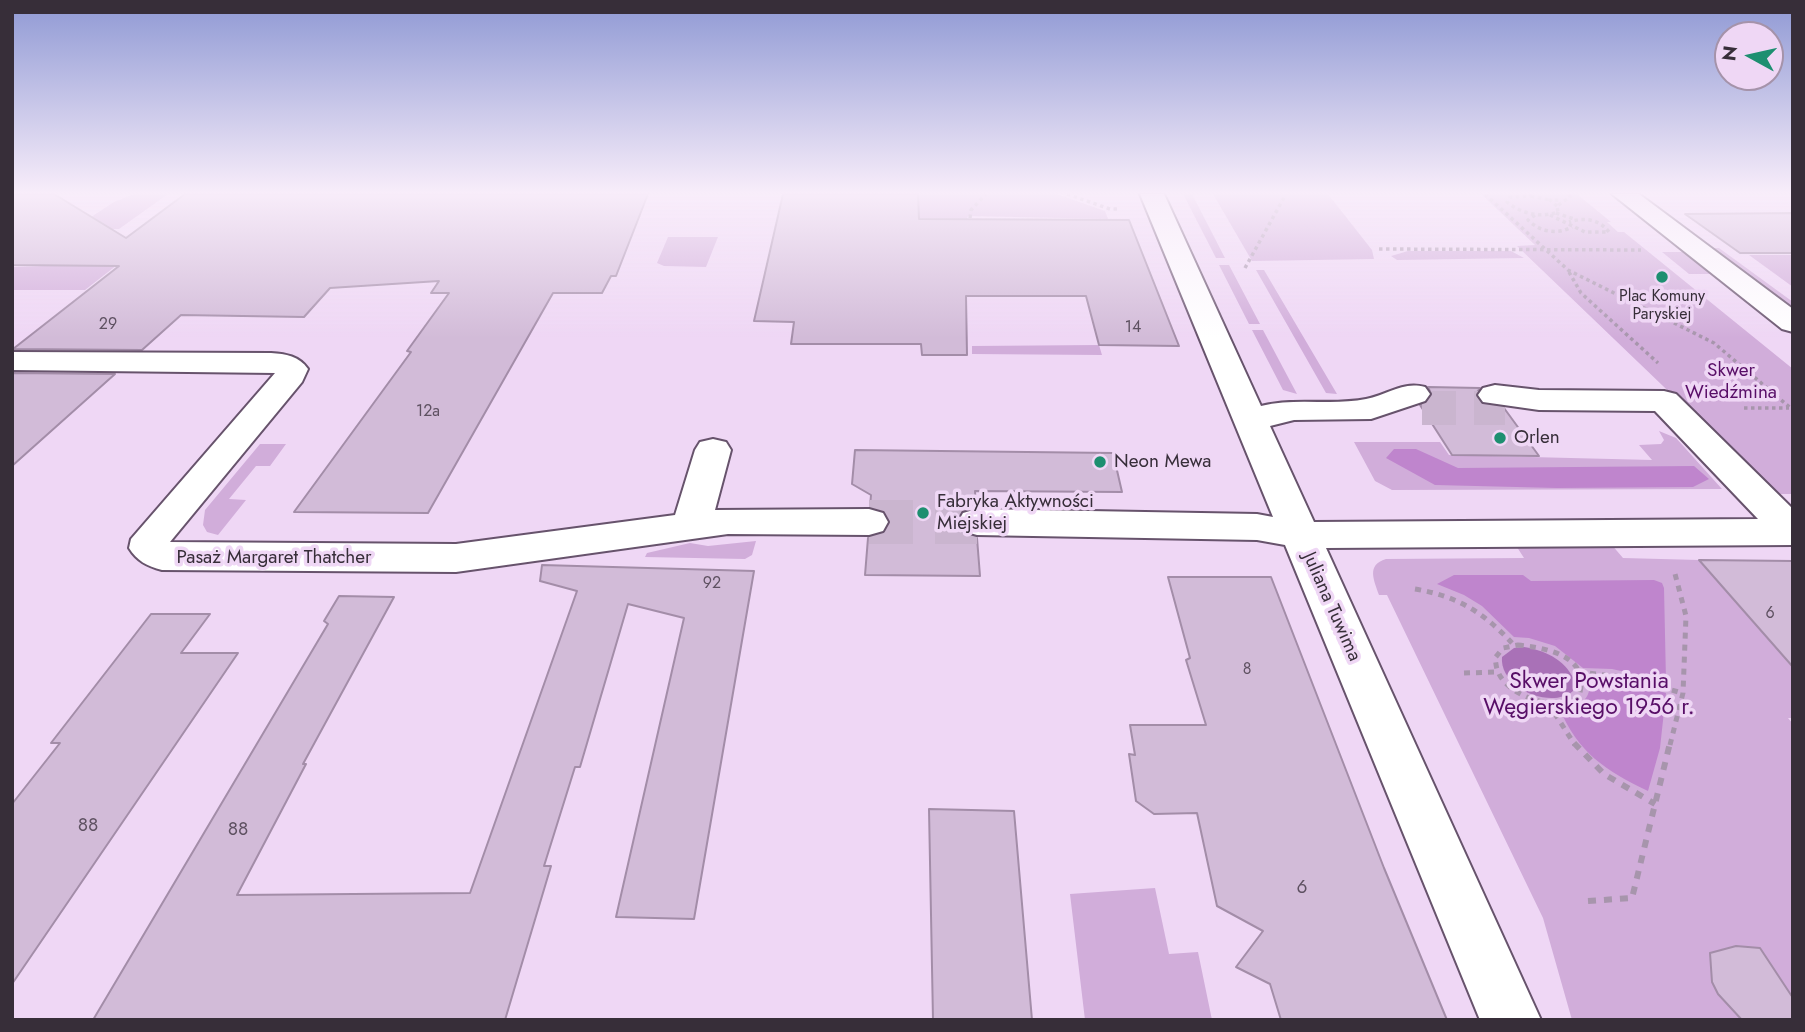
<!DOCTYPE html>
<meta charset="utf-8">
<style>
body{margin:0}
#map{position:relative;width:1805px;height:1032px;overflow:hidden;background:#efd7f5;font-family:Jost,sans-serif}
canvas{display:block}
.frame{position:absolute;inset:0;border:14px solid #372e39;pointer-events:none}
.north{position:absolute;left:1714px;top:21px;width:70px;height:70px;box-sizing:border-box;background:#efd7f5;border:2px solid #a593aa;border-radius:50%;rotate:278deg;font-size:19px;font-weight:700;line-height:28px;text-align:center;color:#372e39}
.north::after{content:'';display:block;margin:auto;width:24px;height:32px;background:#1d8f70;clip-path:polygon(50% 0,100% 100%,50% 72%,0 100%)}
</style>
<div id="map">
<canvas width="1805" height="1032"></canvas>
<div class="frame"></div>
<div class="north">N</div>
</div>
<script>
const ctx = document.querySelector('canvas').getContext('2d');
ctx.lineJoin = 'round';
function fillPath(path, color) { ctx.fillStyle = color; ctx.fill(path, 'evenodd'); }
function trace(path, color, width, dash) { ctx.strokeStyle = color; ctx.lineWidth = width; ctx.lineCap = dash ? 'butt' : 'round'; ctx.setLineDash(dash || []); ctx.stroke(path); }
function label(font, color, halo, rows, align = 'center') {
  ctx.font = font + ' Jost,sans-serif'; ctx.lineWidth = 7; ctx.setLineDash([]); ctx.textBaseline = 'middle'; ctx.strokeStyle = halo; ctx.fillStyle = color; for (const [text, x, y, turn = 0] of rows) {
    ctx.save(); ctx.translate(x, y); ctx.rotate((+turn || 0) * Math.PI / 180); ctx.textAlign = isNaN(turn) ? turn : align; if (halo) ctx.strokeText(text, 0, 0); ctx.fillText(text, 0, 0); ctx.restore();
  }
}
fillPath(new Path2D(`
 M134,194H168L119,229H106L108,227L105,225H79L114,202Z
 M918,194H1057L1105,211L1108,219L968,216L967,219H919Z
 M1183,194H1192L1225,258H1216Z
 M1213,194H1328L1372,250L1374,259L1252,261Z
 M1481,194H1577L1611,222H1607L1618,232H1624L1793,369V494H1780L1760,479L1517,246L1535,245Z
 M668,237H718L706,267L664,266L657,263Z
 M1709,248H1719L1793,302V310Z
 M1408,251H1511L1524,258L1397,260L1391,256Z
 M1662,252H1688L1712,271L1710,274H1689Z
 M1749,255H1793V287Z
 M75,265H117L85,290H12V267Z
 M1219,265H1229L1260,324H1249Z
 M1256,270H1264L1337,394L1326,393Z
 M1252,330H1263L1297,394L1283,390Z
 M1099,345L1102,355L972,354V346Z
 M1659,431L1676,438L1722,489L1392,490L1375,481L1354,442H1440L1449,455L1652,460L1639,445L1661,444L1664,440Z
 M260,444H286L270,466H256L229,499L246,500L218,535L207,532L203,525L205,510Z
 M756,541L752,555L745,559L645,557L647,553L690,543L708,546Z
 M1515,544H1611L1623,558L1699,560L1793,667V718H1788L1793,724V1020H1572L1543,918L1387,595H1379C1374,580 1366,565 1386,559L1524,558Z
 M1155,888L1169,954L1198,952L1212,1020H1085L1070,894Z`), '#d1adda');
fillPath(new Path2D(`
 M1394,449H1416L1458,468L1694,466L1709,479L1693,487L1557,488L1435,485L1386,458Z
 M1454,575H1523L1531,581L1654,580L1662,583L1664,588L1666,681L1612,669L1583,668L1555,646L1529,638L1514,637L1482,606L1464,595L1437,584Z
 M1590,678L1617,680L1666,693L1660,748L1648,791C1606,771 1577,752 1559,707C1581,707 1591,701 1590,678Z`), '#bf85cd');
fillPath(new Path2D(`
 M1524,647C1548,651 1567,661 1576,684L1573,691C1551,710 1499,688 1502,657L1514,648Z`), '#a971b7');
const building = new Path2D(`
 M12,194H54L126,238L185,194H648L616,276H611L602,293H553L428,513L294,512L411,352L407,351L449,293H431L439,281L330,288L304,317L181,315L142,350L13,349L119,266L12,265Z
 M783,194H918L919,219L1129,220L1179,346L1099,345L1086,296H966L967,355H922L921,344H791L794,322L754,321Z
 M1793,213V253H1740L1685,214Z
 M12,373L115,374L12,466Z
 M1428,387L1480,388L1475,395L1481,404L1504,408L1539,456L1452,455L1420,405L1427,403L1432,396Z
 M855,450L1113,453L1122,492L975,491L976,507L961,512L956,523L962,534L977,538L980,576L865,575L868,538L884,534L890,521L884,510L870,507L871,495L852,484Z
 M1699,560L1793,561V667Z
 M542,565L754,571L694,919L616,917L684,618L628,604L580,767H575L544,866H551L505,1020H93L328,624L324,621L339,596L394,597L303,764H306L237,895L470,893L577,591L540,581Z
 M1168,577H1271L1384,868L1447,1020H1281L1270,984L1236,967L1263,931L1217,906L1197,813L1154,814L1136,801L1129,754L1135,755L1130,725H1206L1186,660L1190,658Z
 M151,614H210L181,653H238L12,984V804L60,743H51Z
 M929,809L1014,811L1032,1020H933Z
 M1736,946L1760,948L1793,998V1020H1742L1718,994L1712,982L1710,953Z`);
fillPath(building, '#d2bbd8');
trace(building, '#a38da8', 2);
trace(new Path2D(`
 M1422,408H1505`), '#cab5cf', 34, [34, 18]);
trace(new Path2D(`
 M869,522H977`), '#cab5cf', 44, [44, 22]);
const minor = new Path2D(`
 M1140,194H1164L1261,406C1297,397 1332,406 1366,399C1388,395 1402,381 1425,387L1430,394L1425,401L1371,419L1294,420L1270,426L1314,522L1758,519L1655,411L1539,410L1483,402L1478,395L1483,388L1495,385L1539,390L1664,391L1676,394L1793,509V545L1326,548L1541,1020H1480L1285,545L1257,540L977,535L963,531L958,522L963,513L977,509L1257,514L1273,517Z
 M1612,194H1639L1793,309V332L1782,329Z
 M12,352L271,353C286,354 299,356 308,369L302,382L170,542L456,544L675,515L695,450L700,442L713,439L726,442L731,450L715,510L869,509L883,513L888,522L883,531L869,535L728,534L456,572L162,570C147,566 137,561 129,548L131,539L275,373L12,370Z`);
trace(minor, '#67536c', 4);
trace(new Path2D(`
 M1067,194L1110,209H1120
 M1485,194L1568,270L1714,343L1793,410
 M1530,194L1531,196L1510,197L1507,202C1522,214 1540,218 1558,212L1557,206L1570,197L1569,194
 M1531,196L1550,200
 M1557,206L1550,200H1561
 M1556,213L1574,219
 M1535,215L1528,220C1540,232 1557,235 1572,227
 M1550,215L1585,232H1609C1599,219 1584,217 1569,222
 M970,218L971,210L986,194
 M1379,249L1641,250
 M1245,268L1286,194
 M1569,272L1581,293L1658,363
 M1744,408H1789`), '#a795ac', 3.5, [3.5, 3.5]);
trace(new Path2D(`
 M1415,589C1457,596 1483,612 1512,643
 M1518,645C1539,647 1579,653 1581,680C1582,685 1580,692 1579,697C1558,712 1511,698 1499,674C1496,669 1496,663 1495,658L1503,648Z
 M1578,672L1631,678L1682,693
 M1464,673L1498,672
 M1548,703L1575,745
 M1670,745L1683,693L1686,616L1674,570`), '#a795ac', 5, [6, 6]);
trace(new Path2D(`
 M1574,743L1604,774L1655,804
 M1588,901L1632,898L1670,743`), '#a795ac', 6, [8, 8]);
fillPath(minor, '#fff');
const sky = ctx.createLinearGradient(0, 0, 0, 338);
sky.addColorStop(0, '#8f99d4');
sky.addColorStop(0.57, '#f8edfa');
sky.addColorStop(1, '#f8edfa00');
ctx.fillStyle = sky;
ctx.fillRect(0, 0, 1805, 338);
for (const [x, y, r, color] of [
 [1662,277,7,"#1d8f70"],
 [1500,438,7,"#1d8f70"],
 [1100,462,7,"#1d8f70"],
 [923,513,7,"#1d8f70"]
]) { const dot = new Path2D(); dot.arc(x, y, r, 0, 2 * Math.PI); ctx.fillStyle = color; ctx.fill(dot); trace(dot, '#efd7f5', 2.5); }
label('16px', '#372e39', '#efd7f5', [
 ["Plac Komuny",1662,297],
 ["Paryskiej",1662,315]
]);
label('16px', '#5e5161', null, [
 ["29",108,325],
 ["14",1133,328],
 ["12a",428,412],
 ["92",712,584],
 ["6",1770,614],
 ["8",1247,670]
]);
label('19px', '#580e67', '#efd7f5', [
 ["Skwer",1731,371],
 ["Wiedźmina",1731,393]
]);
label('19px', '#372e39', '#efd7f5', [
 ["Orlen",1514,438],
 ["Neon Mewa",1114,462],
 ["Fabryka Aktywności",937,502],
 ["Miejskiej",937,524]
], 'left');
label('19px', '#372e39', '#efd7f5', [
 ["Pasaż Margaret Thatcher",274,558],
 ["Juliana Tuwima",1331,607,66]
]);
label('19px', '#5e5161', null, [
 ["88",88,826],
 ["88",238,830],
 ["6",1302,888]
]);
label('23px', '#580e67', '#efd7f5', [
 ["Skwer Powstania",1589,682],
 ["Węgierskiego 1956 r.",1589,708]
]);
</script>
